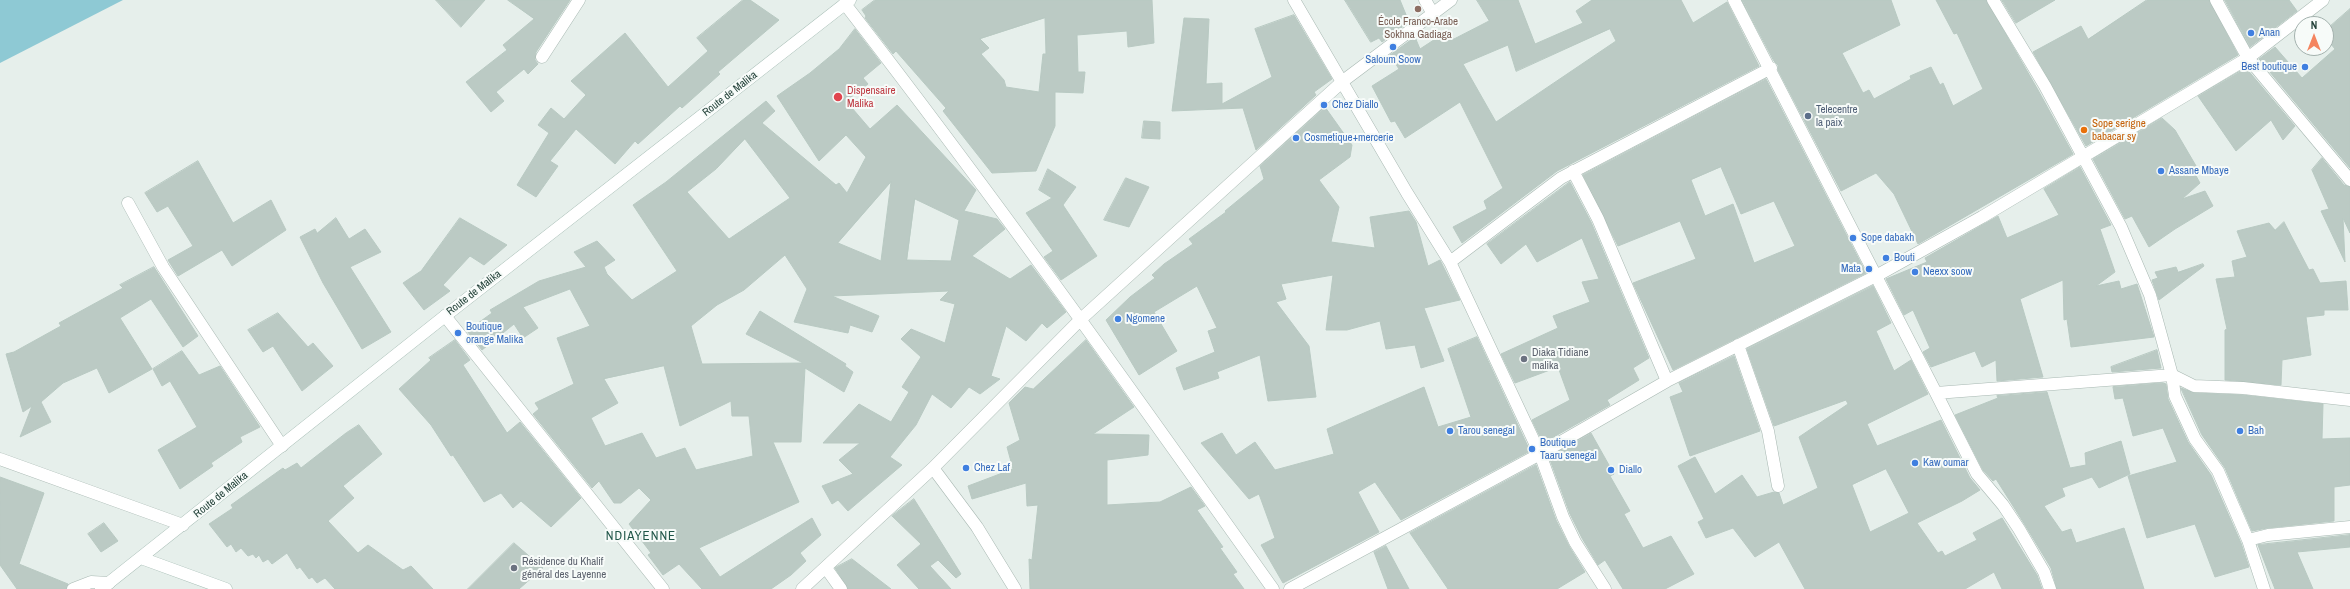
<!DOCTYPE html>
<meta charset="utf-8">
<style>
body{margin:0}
#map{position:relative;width:2350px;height:589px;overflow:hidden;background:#e6efeb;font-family:"Archivo Narrow",sans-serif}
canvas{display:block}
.north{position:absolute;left:2294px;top:16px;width:40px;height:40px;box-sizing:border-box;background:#f7fbf9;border:1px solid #a3b1ad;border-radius:50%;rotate:0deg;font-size:11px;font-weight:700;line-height:16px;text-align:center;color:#24423a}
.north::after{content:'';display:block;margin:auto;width:14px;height:18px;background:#f4845f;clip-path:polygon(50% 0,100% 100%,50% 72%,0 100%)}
</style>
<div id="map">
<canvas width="2350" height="589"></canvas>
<div class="north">N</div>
</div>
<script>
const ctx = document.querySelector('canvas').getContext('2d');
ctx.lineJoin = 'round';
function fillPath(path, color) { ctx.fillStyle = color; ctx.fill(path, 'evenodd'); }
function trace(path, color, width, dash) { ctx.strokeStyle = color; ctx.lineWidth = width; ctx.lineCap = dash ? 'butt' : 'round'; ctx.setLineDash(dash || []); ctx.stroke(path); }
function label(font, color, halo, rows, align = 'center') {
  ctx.font = font + ' "Archivo Narrow",sans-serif'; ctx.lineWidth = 4; ctx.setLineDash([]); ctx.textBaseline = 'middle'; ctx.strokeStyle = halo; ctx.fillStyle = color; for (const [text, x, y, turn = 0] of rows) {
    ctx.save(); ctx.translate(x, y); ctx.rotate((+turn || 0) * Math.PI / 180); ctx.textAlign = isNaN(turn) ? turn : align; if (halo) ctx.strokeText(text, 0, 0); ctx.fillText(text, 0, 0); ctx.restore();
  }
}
fillPath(new Path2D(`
 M0,0H123L0,63Z`), '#8ec9d4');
const building = new Path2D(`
 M436,0H485L461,27Z
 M508,0H570L536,52L535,60L538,64L528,74L524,69L496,92L504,101L491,112L466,82L507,50L503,45L534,19Z
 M743,0H750L779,20L718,72L720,74L682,108L680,106L638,144L635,141L615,164L576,129L550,161L558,166L536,197L517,185L549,133L538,125L551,108L564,119L586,95L571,81L625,33L668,87L708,51L697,38Z
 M875,0H1152L1154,43L1128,47L1127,31L1077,35L1078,72H1085L1083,93L1055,92V126L1036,171L992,173L943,111L946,108L896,51L893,54L865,18L866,16L862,10ZM1045,18L1046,54H1043L1039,92L1006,87L1004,80L981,54L989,48L980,39Z
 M1345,0H1400L1409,22L1382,42L1379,38L1371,42Z
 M1477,0H1518L1535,44L1583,23L1576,11L1592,0H1681L1693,23L1727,2L1759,66L1557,171L1462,243L1453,227L1487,209L1484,201L1503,188L1460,102L1405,138L1395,121L1391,122L1372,86L1399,69L1390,55L1415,37L1420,49L1449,30L1454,39L1489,21ZM1610,29L1616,41L1496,122L1463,64L1508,45L1516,71Z
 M1742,0H1891L1900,25L1842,53L1863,93L1869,90L1874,99L1911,79L1910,76L1931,67L1940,85L1943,83L1953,106L1983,89L1957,33L1954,34L1936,0H1986L2038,90L2073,154L1918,244L1894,194L1876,173L1841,191L1778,70V65L1774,61Z
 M2002,0H2055L2016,23Z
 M2147,0H2209L2238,55L2086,146L2033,52L2081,26L2088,39Z
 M2225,0H2289L2297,11L2250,47Z
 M2350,9V168L2259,59L2275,47L2302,78L2335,49L2326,38V30Z
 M1294,15L1332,79L1314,92L1316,95L1256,150L1243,108L1172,111L1184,18L1209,19L1206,84L1222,83V104L1272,77L1255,29Z
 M855,29L881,63L863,78L868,84L846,101L870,129L897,105L976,190L964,211L997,219L1005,229L972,256L1010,279L1031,265L1066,312L1047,328L1042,323L1026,341L1006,326L991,376L1000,379L980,394L969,387L951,408L932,394L916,425L890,457L902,465L848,511L838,500L832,504L822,486L853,474L839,460L860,443H823L859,404L891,422L909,392L902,387L921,357L901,339L911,329L945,343L955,304L940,300L949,291L832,296L879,316L872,332L850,325L848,333L794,322L807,289L785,255L744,290L717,305L691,326L702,364L803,363L746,334L760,311L846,364L845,366L853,372L844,392L805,368L801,442H773L799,502L699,548L720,577L812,518L821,535L800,553L806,561L791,575L771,589H702L679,564L663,575L648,555L651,553L629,524L651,500L639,488L621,503H614L599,481L592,488L533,414L539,409L535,403L574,384L557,338L590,326L570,289L523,307L538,328L523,338L514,324L482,350L467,331L492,313L490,310L539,281L586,267L574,252L597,241L615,260L604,267L607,274L632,300L677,271L633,205L666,182L766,101L775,111L762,123L836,185L839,183L847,193L866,157L846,135L819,161L777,96L810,73L839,49ZM745,139L790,198L729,239L687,192L716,169ZM891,182L881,261L838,243ZM915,199L959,220L951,261L907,260ZM664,366L680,426L731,401L732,416H749L753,456L696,470L685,448L656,458L642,433L605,446L591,418L618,403L604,379Z
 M2246,68L2295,126L2283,140L2271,120L2236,151L2198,96Z
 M1766,79L1866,273L1673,370L1633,283L1696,259L1680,221L1618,246L1583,175ZM1721,167L1741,214L1774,201L1795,246L1754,263L1733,204L1705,216L1691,180Z
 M1325,107L1352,145L1350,157L1319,180L1339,207L1331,242L1375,248L1370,217L1409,211L1416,222L1428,266L1440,260L1460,300L1424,308L1444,361L1421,368L1415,345L1386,349L1380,321L1347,330H1326L1333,275L1281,284L1286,299L1276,302L1309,346L1316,397L1268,401L1260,355L1217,372L1219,378L1184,390L1176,368L1215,352L1208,331L1217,328L1197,286L1154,312L1177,351L1139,375L1106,320L1130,297L1155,278L1152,275L1164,264L1193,244L1189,239L1226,212L1225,211L1264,179L1260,166Z
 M2162,118L2175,130L2199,171L2195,174L2200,183L2182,199L2205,191L2213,206L2175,229L2149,247L2132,216L2125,219L2093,159Z
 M1144,121L1160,122V139L1142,138Z
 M2322,158L2344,185L2350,187V233L2343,218L2345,262L2321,211L2329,209L2312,170Z
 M198,161L233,223L271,200L286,230L232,266L222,250L178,276L168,260L193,246L168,206L157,212L145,193Z
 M2080,167L2111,225L2100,229L2115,272L2096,286L2119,281L2121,289L2137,284L2154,337L2071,347L2067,319L2064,320L2063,280L2020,299L2043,377L1997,381L1996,360L1982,367L1975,351L1931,367L1923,352L1930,348L1913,310L1904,315L1886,279L1927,262L1925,258L1998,216L2007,238L2059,215L2044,189Z
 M1048,169L1076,187L1063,205L1097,256L1061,280L1044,257L1053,251L1026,213L1052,198L1039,190Z
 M1126,178L1149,187L1129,227L1104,220Z
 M1570,182L1591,222L1649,358L1633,368L1639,380L1607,400L1610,405L1543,443L1532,420L1570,400L1558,367L1515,383L1501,354L1558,328L1553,316L1590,302L1582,282L1599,279L1582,238L1537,262L1526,244L1501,264L1487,244Z
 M336,218L349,239L365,229L381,252L350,267L391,332L362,349L323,283L300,237L315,229L317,233Z
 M460,218L507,245L484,265L470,256L443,285L450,291L424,310L403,283L421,271Z
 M2284,222L2309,270L2313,269L2320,283L2346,281L2348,310H2324V315L2306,317L2311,355L2282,360L2281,385L2225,380V330L2227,329L2216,279L2235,277L2232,261L2247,257L2237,231L2269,223L2275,230Z
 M2203,264L2204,266L2159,300L2152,280L2158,278L2155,272L2176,267L2178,272Z
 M154,267L198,336L183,347L151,299L120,318L152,369L109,393L97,368L63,383L41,402L51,422L20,437L32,406L23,412L6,354L14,352L61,326L59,323L123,288L120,285Z
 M1873,286L1891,323L1876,331L1894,371L1911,360L1928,394L1867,424L1877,446L1941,420L1970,478L1980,490L1962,501L1917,523L1938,553L1942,551L1945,556L1977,540L1973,533L2002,518L2037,575L2042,589H2002L1994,572L1965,589H1805L1779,542L1755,557L1733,528L1706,538L1698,522L1704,519L1678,466L1695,457L1715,494L1742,475L1757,497L1774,492L1779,493L1783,505L1818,488L1799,437L1848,404L1846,400L1774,426L1747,349ZM1886,469L1909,513L1870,532L1852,485Z
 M278,313L308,347L313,343L333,366L302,391L273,346L263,352L248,330Z
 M1477,337L1530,451L1401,520L1375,482L1358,492L1379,532L1283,583L1261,545L1275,538L1259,494L1249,499L1201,443L1222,433L1236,455L1255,442L1275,470L1334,454L1327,429L1424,387L1438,427L1471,417L1448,349Z
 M455,340L470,360L463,365L507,433L520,422L581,498L551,527L521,501L513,508L501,493L484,502L453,455L451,456L431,425L399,389L431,360L429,358Z
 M1086,340L1134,407L1093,434L1149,435L1148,455L1107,460V505L1160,502L1191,487L1205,506L1197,510L1223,547L1220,548L1237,572L1233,574L1244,589H1030L1029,559L1032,560L1038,505L1027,506L1026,483L972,499L968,486L1013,469L1007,447L1020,440L1009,403L1025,387L1033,389Z
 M2157,350L2161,368L2112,372L2111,367Z
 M182,351L199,375L220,366L260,427L240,437L242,442L211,463L213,466L180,489L158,450L197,427L170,381L162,386L153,369Z
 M1734,356L1760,431L1690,456L1670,397L1683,392L1679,383Z
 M2163,383L2166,384L2168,399L2188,442L2211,475L2241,543L2249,567L2215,577L2195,524L2147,538L2128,476L2177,462L2163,428L2133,436L2123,398L2115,399L2113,387Z
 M2181,388L2194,393L2242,395L2323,404L2322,439L2350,438V485L2334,487V521L2267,528L2252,531L2225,468L2202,435Z
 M2047,392L2070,468L2086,465L2085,453L2121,441L2130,474L2099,488L2092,477L2062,488L2065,496L2044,506L2062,532L2071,529L2076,543L2124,528L2144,589H2057L2051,568L2025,525L1996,479L1993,481L1983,470L1955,415L1998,398L1997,396Z
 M359,425L382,454L343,486L354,498L328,521L358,553L368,545L403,570L411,566L433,589H335L325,578L317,583L312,577L309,579L300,567L297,569L287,553L272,564L268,559L263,562L259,555L256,558L253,554L248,556L241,548L236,552L231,544L227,547L209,524L233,508L231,505L283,468L285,470L297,463L301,468L346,433Z
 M1591,433L1614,474L1610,476L1630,511L1624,514L1643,548L1671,536L1694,574L1665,589H1623L1605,560L1598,565L1582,538L1570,514L1549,457Z
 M1536,465L1556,520L1569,546L1585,572L1557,589H1448L1410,533Z
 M0,477L44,493L19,564L68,584L66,589H17L0,565Z
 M914,499L961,574L956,578L938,560L930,566L951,589H919L897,565L921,544L892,516Z
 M104,523L118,541L101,552L88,534Z
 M2350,535V547L2297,552L2313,589H2275L2258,545Z
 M514,543L543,568L519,589H468Z
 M1386,546L1409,589H1388L1374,552Z
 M852,559L891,589H848L835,568Z`);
fillPath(building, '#bbcac4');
trace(building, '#b8c9c2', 1);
const street = new Path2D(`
 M846,0L845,4C993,195 1133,392 1273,589
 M1294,0L1407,193L1450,262L1540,454L1563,517L1575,542L1605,589
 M1425,0L1433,14
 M1734,0L1936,393L2172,375L2194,386L2243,388L2350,400
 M1993,0L2045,86L2121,227L2150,295L2172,375L2175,396L2195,439L2218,471L2248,540L2264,589
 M2216,0L2248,58L2350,180
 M542,57L579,0
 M1573,171L1598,219L1667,381
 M128,203L163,267L282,446
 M1450,262L1561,178L1771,68
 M445,316L663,589
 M1738,345L1768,431L1778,486
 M1936,393L1977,474L2003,505L2019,529L2044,572L2050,589
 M0,459L183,525
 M933,468L977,527L1015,589
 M2248,540L2268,535L2350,527
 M826,568L841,589
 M73,589L91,582L109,583
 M802,589L933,468L1081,319L1343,81L1451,0
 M1290,589L1540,454L1667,381L1876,276L1982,217L2248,58L2323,0`);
const secondary = new Path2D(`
 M141,558L226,589
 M101,589L445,316L850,0`);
trace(street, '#a8b8b2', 13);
trace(secondary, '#a4bbb3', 13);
trace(street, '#fff', 12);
trace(secondary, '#fff', 12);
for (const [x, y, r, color] of [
 [1418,9,4,"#8d6e63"],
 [2251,33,4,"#3f7fe0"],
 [1393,47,4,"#3f7fe0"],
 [2305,67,4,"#3f7fe0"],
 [838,97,5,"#e0444e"],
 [1324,105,4,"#3f7fe0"],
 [1808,116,4,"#5c6f8a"],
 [2084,130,4,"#e8710a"],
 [1296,138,4,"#3f7fe0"],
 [2161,171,4,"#3f7fe0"],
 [1853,238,4,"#3f7fe0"],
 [1886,258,4,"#3f7fe0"],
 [1869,269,4,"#3f7fe0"],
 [1915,272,4,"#3f7fe0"],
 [1118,319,4,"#3f7fe0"],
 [458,333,4,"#3f7fe0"],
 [1524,359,4,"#6b7280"],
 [1450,431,4,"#3f7fe0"],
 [2240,431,4,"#3f7fe0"],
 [1532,449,4,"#3f7fe0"],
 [1915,463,4,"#3f7fe0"],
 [966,468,4,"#3f7fe0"],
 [1611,470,4,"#3f7fe0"],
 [514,568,4,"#6b7280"]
]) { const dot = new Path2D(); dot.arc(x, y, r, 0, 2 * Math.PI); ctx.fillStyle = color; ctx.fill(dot); trace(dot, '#f7fbf9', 1.5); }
label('11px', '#785e54', '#f7fbf9', [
 ["École Franco-Arabe",1418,22],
 ["Sokhna Gadiaga",1418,35]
]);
label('11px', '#366cbe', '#f7fbf9', [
 ["Anan",2259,33],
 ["Saloum Soow",1393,60,"center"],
 ["Best boutique",2297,67,"right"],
 ["Chez Diallo",1332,105],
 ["Cosmetique+mercerie",1304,138],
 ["Assane Mbaye",2169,171],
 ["Sope dabakh",1861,238],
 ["Bouti",1894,258],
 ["Mata",1861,269,"right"],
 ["Neexx soow",1923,272],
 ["Ngomene",1126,319],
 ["Boutique",466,327],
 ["orange Malika",466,340],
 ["Tarou senegal",1458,431],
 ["Bah",2248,431],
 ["Boutique",1540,443],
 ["Taaru senegal",1540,456],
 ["Kaw oumar",1923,463],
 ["Chez Laf",974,468],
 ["Diallo",1619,470]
], 'left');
label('11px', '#be3a42', '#f7fbf9', [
 ["Dispensaire",847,91],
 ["Malika",847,104]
], 'left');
label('11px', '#24423a', '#f7fbf9', [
 ["Route de Malika",730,94,-38],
 ["Route de Malika",474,293,-38],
 ["Route de Malika",221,495,-39]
]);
label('11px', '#4e5e75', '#f7fbf9', [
 ["Telecentre",1816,110],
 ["la paix",1816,123]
], 'left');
label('11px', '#c56008', '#f7fbf9', [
 ["Sope serigne",2092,124],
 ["babacar sy",2092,137]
], 'left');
label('11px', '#5b616d', '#f7fbf9', [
 ["Diaka Tidiane",1532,353],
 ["malika",1532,366],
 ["Résidence du Khalif",522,562],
 ["général des Layenne",522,575]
], 'left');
ctx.letterSpacing = '1px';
label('13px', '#1f5548', '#f7fbf9', [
 ["NDIAYENNE",641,537]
]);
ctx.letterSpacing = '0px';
</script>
